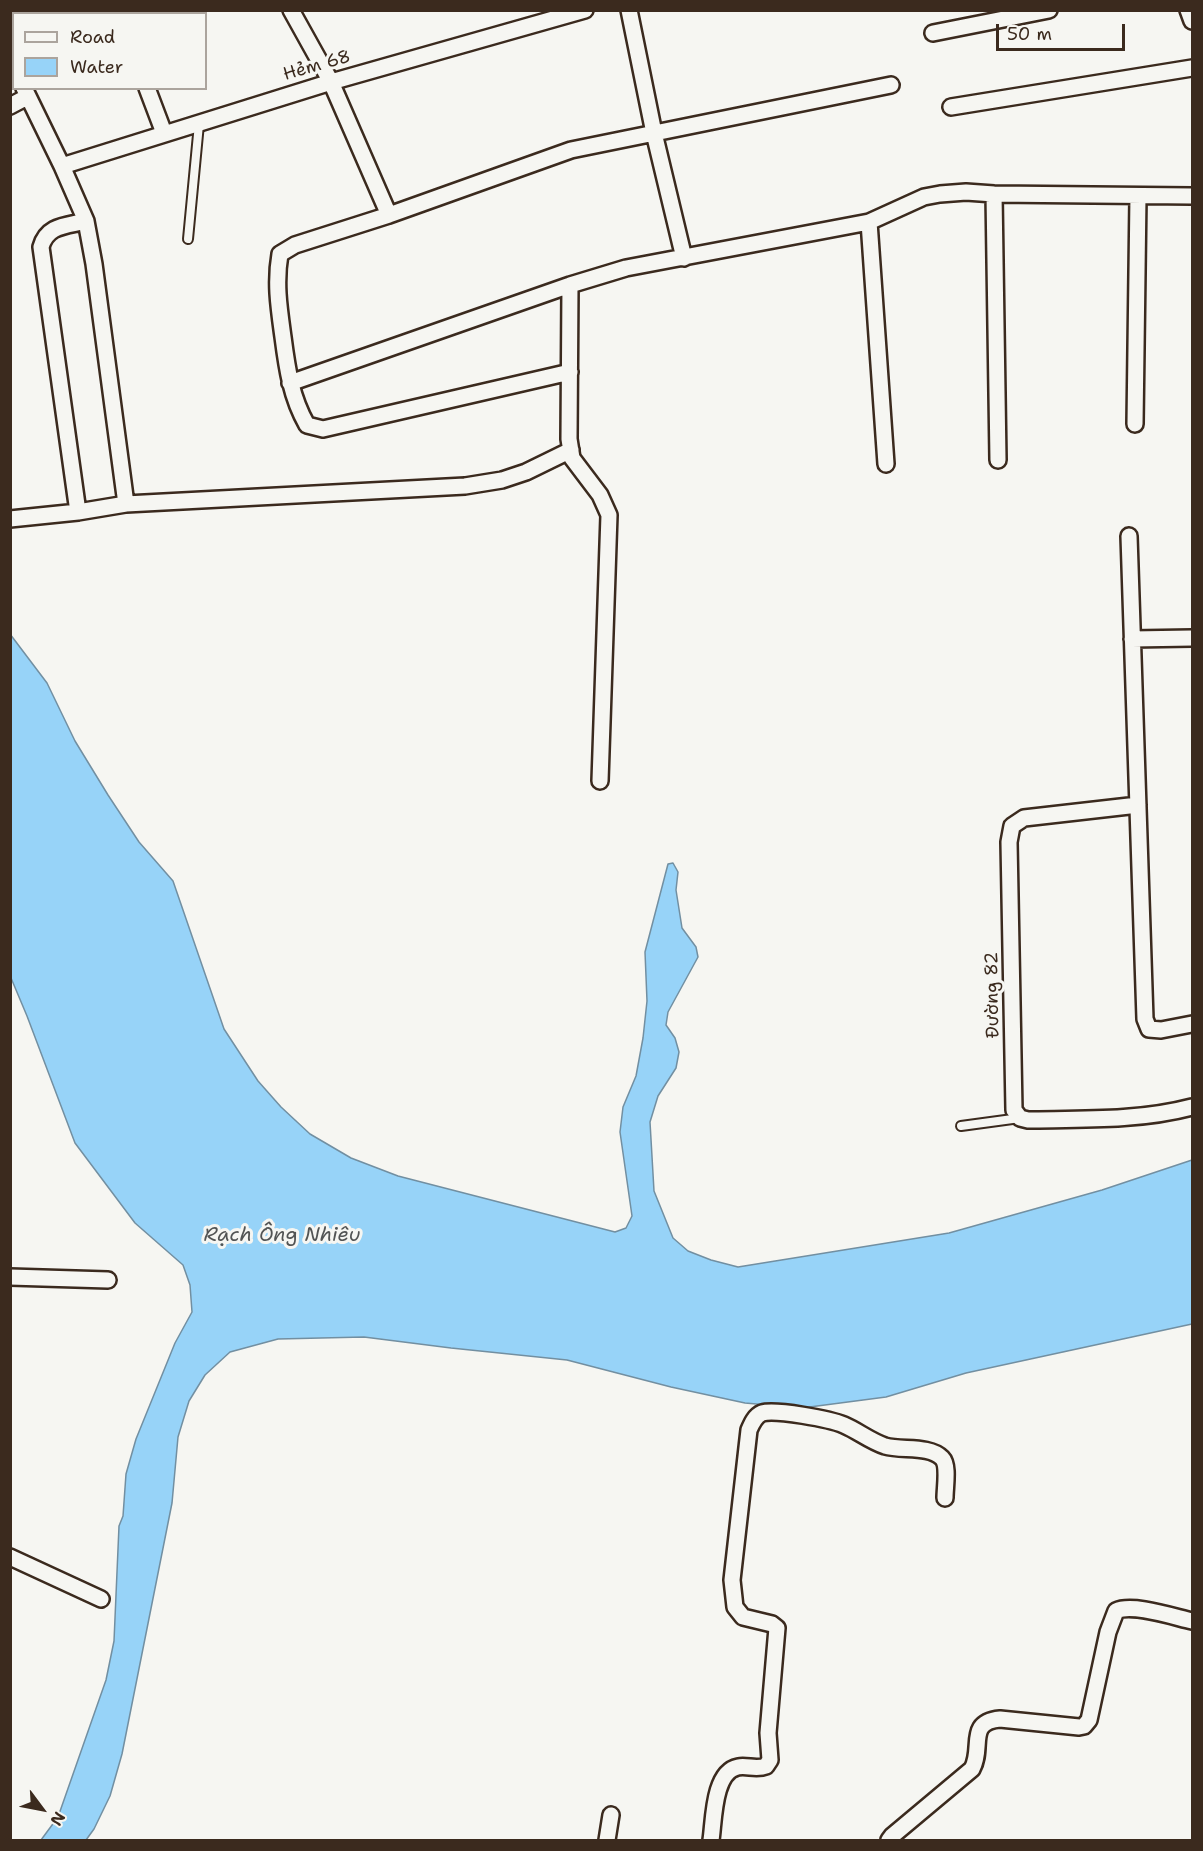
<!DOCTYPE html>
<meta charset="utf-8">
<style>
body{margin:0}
#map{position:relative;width:1203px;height:1851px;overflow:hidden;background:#f6f6f2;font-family:"Shantell Sans",sans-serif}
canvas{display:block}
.frame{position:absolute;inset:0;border:12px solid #3b2a1e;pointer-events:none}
.legend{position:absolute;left:12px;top:12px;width:195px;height:78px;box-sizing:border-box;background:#f6f6f2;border:2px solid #aba49d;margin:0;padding:8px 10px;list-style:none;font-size:18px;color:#3b2a1e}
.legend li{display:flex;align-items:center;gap:12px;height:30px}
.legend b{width:30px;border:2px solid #aba49d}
.north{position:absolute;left:12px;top:1779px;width:60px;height:60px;-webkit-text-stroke:4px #f6f6f2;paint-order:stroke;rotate:122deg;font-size:16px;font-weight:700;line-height:24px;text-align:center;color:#3b2a1e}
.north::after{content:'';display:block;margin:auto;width:21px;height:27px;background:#3b2a1e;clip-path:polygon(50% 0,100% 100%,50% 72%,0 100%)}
.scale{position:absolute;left:996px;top:24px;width:129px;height:27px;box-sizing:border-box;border:3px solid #3b2a1e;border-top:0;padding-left:8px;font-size:18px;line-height:21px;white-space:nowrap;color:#3b2a1e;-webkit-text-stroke:4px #f6f6f2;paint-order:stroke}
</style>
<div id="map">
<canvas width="1203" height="1851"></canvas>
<div class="frame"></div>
<ul class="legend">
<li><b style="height:8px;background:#f6f6f2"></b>Road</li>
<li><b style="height:16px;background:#97d3f8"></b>Water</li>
</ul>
<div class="north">N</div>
<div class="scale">50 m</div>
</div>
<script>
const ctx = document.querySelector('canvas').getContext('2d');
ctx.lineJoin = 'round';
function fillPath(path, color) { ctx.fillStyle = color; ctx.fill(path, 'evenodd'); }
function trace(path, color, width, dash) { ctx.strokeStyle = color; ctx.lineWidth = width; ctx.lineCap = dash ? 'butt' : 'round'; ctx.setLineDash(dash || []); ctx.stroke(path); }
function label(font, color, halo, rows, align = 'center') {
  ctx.font = font + ' "Shantell Sans",sans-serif'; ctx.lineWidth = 6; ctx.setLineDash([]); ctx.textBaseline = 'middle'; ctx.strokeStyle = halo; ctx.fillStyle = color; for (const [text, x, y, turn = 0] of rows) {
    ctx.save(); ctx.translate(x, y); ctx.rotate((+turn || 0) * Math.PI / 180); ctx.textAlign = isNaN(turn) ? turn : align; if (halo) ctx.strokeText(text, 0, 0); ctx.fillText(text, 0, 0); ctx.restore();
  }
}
const water = new Path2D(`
 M10,634L47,683L75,741L108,795L139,842L173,881L224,1029L258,1081L281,1107L310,1134L351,1158L398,1176L615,1232L626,1228L632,1216L620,1132L623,1107L636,1076L643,1038L647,1001L645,952L668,864L673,863L678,872L676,890L682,928L696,947L698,957L668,1012L666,1025L675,1038L679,1052L676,1068L658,1096L650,1122L654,1191L673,1238L688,1251L711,1260L738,1267L949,1233L1102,1190L1192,1160V1324L966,1373L886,1397L802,1408L745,1403L671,1387L567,1360L451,1348L364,1337L278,1339L230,1352L205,1375L189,1401L178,1437L172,1503L122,1754L110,1796L94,1829L86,1840H41L58,1817L106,1680L114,1641L119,1526L123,1516L126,1474L136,1439L175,1343L192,1312L190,1285L183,1265L135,1223L75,1143L27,1016L11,978Z`);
fillPath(water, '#97d3f8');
trace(water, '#728fa1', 1.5);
const lane = new Path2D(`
 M188,239L199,124
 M961,1126L1020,1118`);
const street = new Path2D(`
 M117,10L118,14
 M291,10L331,82L389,215
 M629,10L654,133L684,258
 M1188,10L1192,21
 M933,33L1049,10
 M10,56L14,64
 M24,88L62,166L86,221L94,264L126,504
 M147,88L164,133
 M10,106L27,97
 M951,107L1192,68
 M62,166L331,82L585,10
 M994,194L998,460
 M869,222L886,464
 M570,285L569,439L572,458L600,495L609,515L600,781
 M570,372L323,429L307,425C291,397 287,368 283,337C279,308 275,283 280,254L295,245L389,215L571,150L891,85
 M290,383L570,285L626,268L869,222L924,197L940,194L966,192L994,194L1192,196
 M1135,424L1138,196
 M78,512L41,247C47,225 66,226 86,221
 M10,519L78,512L126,504L465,486L502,480L526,472L571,450
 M1129,536L1145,1019L1149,1029L1161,1030L1192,1024
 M1132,639L1192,638
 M1138,805L1024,818L1012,826L1009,842L1014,1110L1020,1118L1028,1120C1083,1119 1139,1121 1192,1107
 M10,1277L108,1280
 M10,1557L101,1599
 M607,1840L611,1815
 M711,1840C714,1821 713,1772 738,1767C747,1765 756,1770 766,1766L770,1760L768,1733L777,1628L772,1624L743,1617L735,1607L732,1580L749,1430C752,1423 755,1416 762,1413C775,1409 830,1419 844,1425C858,1431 870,1441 885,1446C902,1451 929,1445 942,1458C949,1465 945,1487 945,1498
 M889,1840L892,1836L972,1769C984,1748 966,1722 1000,1719L1079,1727L1084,1726L1089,1720L1108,1632L1116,1611C1132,1603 1174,1617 1192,1621`);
trace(lane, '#3b2a1e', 12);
trace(street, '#3b2a1e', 20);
trace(lane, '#f6f6f2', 8);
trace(street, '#f6f6f2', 15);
label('18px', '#3b2a1e', '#f6f6f2', [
 ["Hẻm 68",317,66,-16],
 ["Đường 82",993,995,-91]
]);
label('italic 20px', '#525454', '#f6f6f2', [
 ["Rạch Ông Nhiêu",282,1236]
]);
</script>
